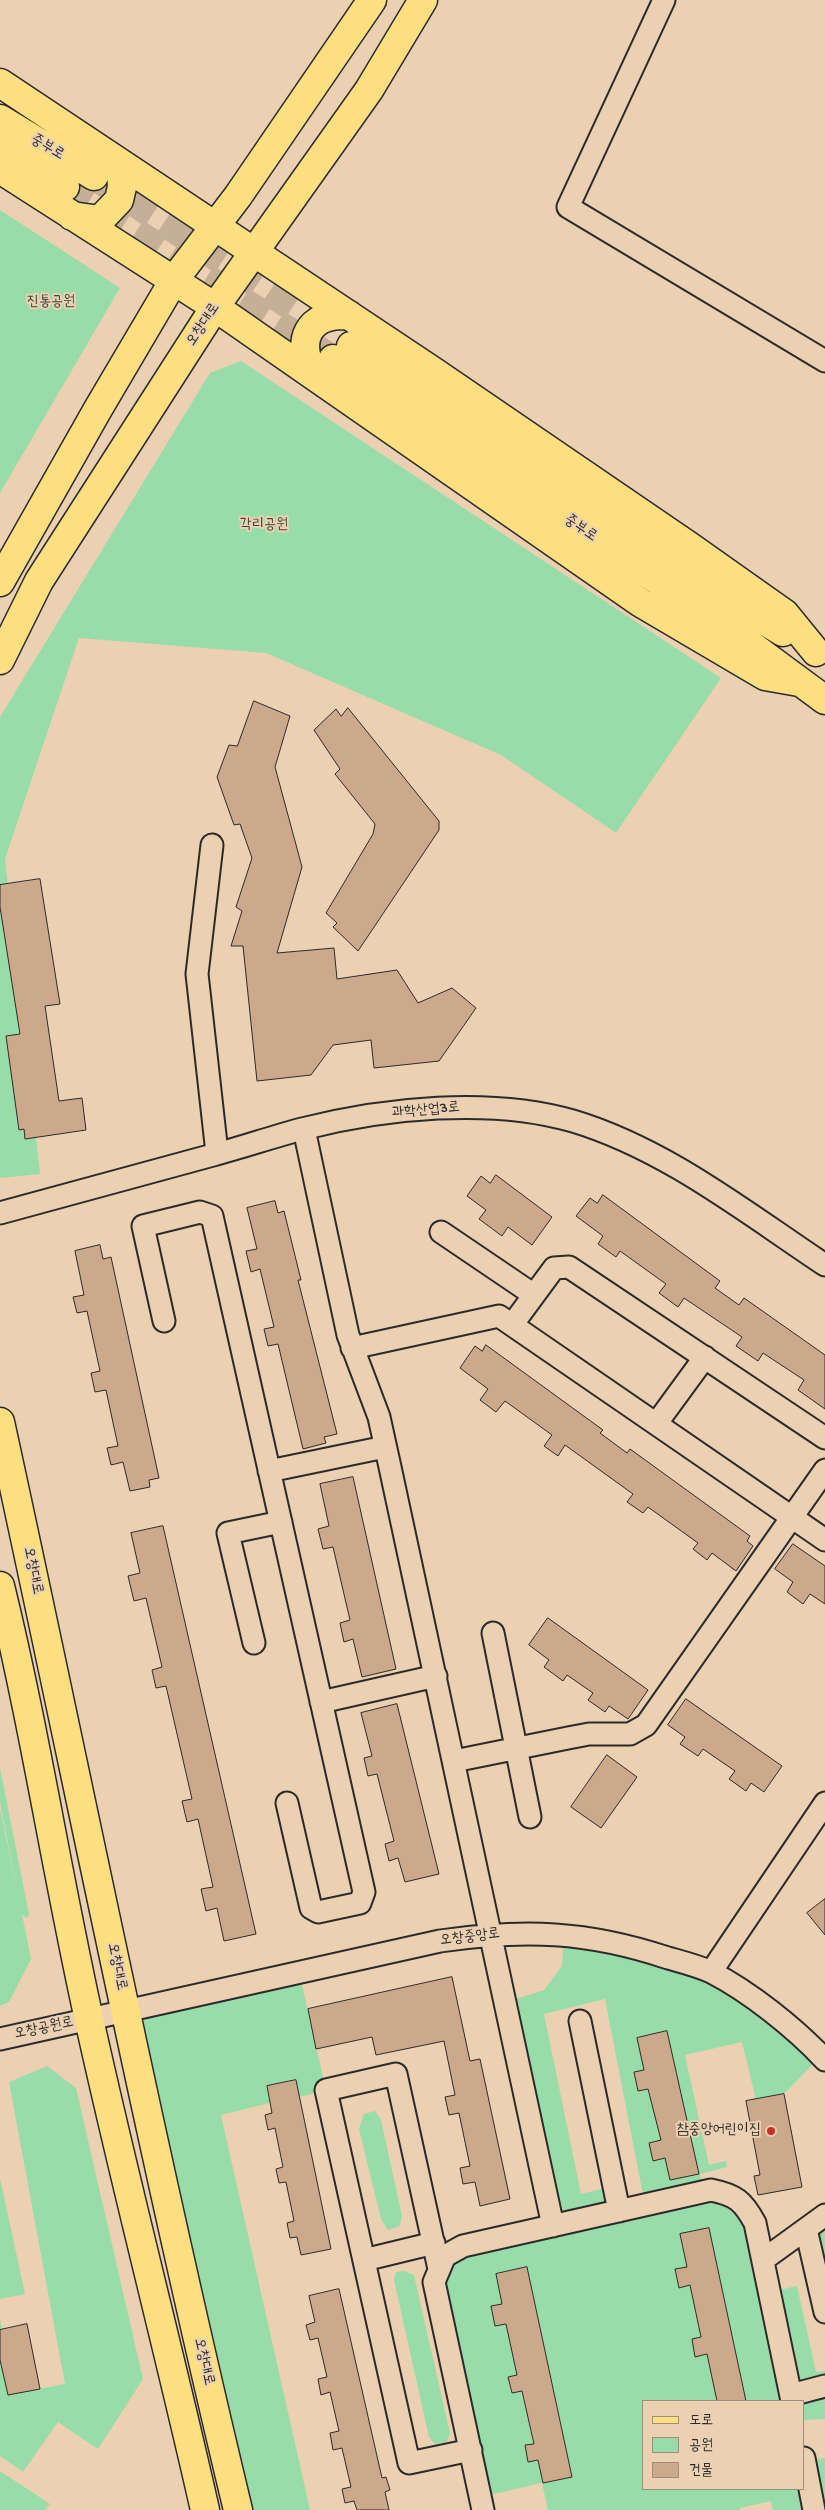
<!DOCTYPE html>
<meta charset="utf-8">
<style>
body{margin:0}
#map{position:relative;width:825px;height:2510px;overflow:hidden;background:#ebd0b2;font-family:"Gochi Hand","Poor Story",sans-serif}
canvas{display:block}
.legend{position:absolute;left:642px;top:2400px;width:162px;height:90px;box-sizing:border-box;background:#ebd0b2;border:1px solid #9e8e7c;margin:0;padding:6px 9px;list-style:none;font-size:15px;color:#2b2b2b}
.legend li{display:flex;align-items:center;gap:10px;height:25px}
.legend b{width:25px;border:1px solid #9e8e7c}
</style>
<div id="map">
<canvas width="825" height="2510"></canvas>
<ul class="legend">
<li><b style="height:6px;background:#fddf80"></b>도로</li>
<li><b style="height:14px;background:#98dda9"></b>공원</li>
<li><b style="height:14px;background:#cda98b"></b>건물</li>
</ul>
</div>
<script>
const ctx = document.querySelector('canvas').getContext('2d');
ctx.lineJoin = 'round';
function fillPath(path, color) { ctx.fillStyle = color; ctx.fill(path, 'evenodd'); }
function trace(path, color, width, dash) { ctx.strokeStyle = color; ctx.lineWidth = width; ctx.lineCap = dash ? 'butt' : 'round'; ctx.setLineDash(dash || []); ctx.stroke(path); }
function label(font, color, halo, rows, align = 'center') {
  ctx.font = font + ' "Gochi Hand","Poor Story",sans-serif'; ctx.lineWidth = 4; ctx.setLineDash([]); ctx.textBaseline = 'middle'; ctx.strokeStyle = halo; ctx.fillStyle = color; for (const [text, x, y, turn = 0] of rows) {
    ctx.save(); ctx.translate(x, y); ctx.rotate((+turn || 0) * Math.PI / 180); ctx.textAlign = isNaN(turn) ? turn : align; if (halo) ctx.strokeText(text, 0, 0); ctx.fillText(text, 0, 0); ctx.restore();
  }
}
fillPath(new Path2D(`
 M0,210L120,288L0,493Z
 M241,361L721,678L616,833L501,755L266,653L79,638L5,859L40,1174L0,1178V717L210,373Z
 M0,1768L29,1914L27,1918L22,1914L31,1959L9,2002L0,2006V1808L19,1900L0,1802Z
 M564,1935L711,1972L821,2056L784,2094L756,2100L742,2042L685,2055L709,2165L726,2161L727,2167L700,2174L703,2192L745,2206L770,2292L797,2286L816,2372L825,2371V2419L804,2420V2401H746L709,2229L680,2234L687,2267L680,2288L690,2285L701,2337L692,2339L695,2356L707,2354L717,2401H644V2489H804V2460L825,2458V2510H773L771,2501L740,2508V2510H548L542,2483L480,2497L434,2282L445,2256L553,2226L506,2002L544,1990L562,1966ZM605,1999L645,2205L619,2211L614,2186L581,2194L544,2014ZM527,2267L572,2477L543,2483L538,2460L528,2462L525,2446L534,2444L521,2391L511,2393L508,2377L517,2375L506,2324L495,2326L491,2306L502,2304L496,2274Z
 M299,1972L326,2090L300,2097L296,2080L267,2086L270,2103L221,2115L310,2510H239L126,2012Z
 M47,2066L76,2088L143,2379L98,2449L58,2422L23,2472L0,2456V2320L17,2393L65,2384L9,2082Z
 M375,2111L381,2120L402,2216L400,2226L388,2230L381,2219L359,2129L364,2114Z
 M0,2178L25,2294L0,2299Z
 M825,2215V2278L806,2229Z
 M405,2271L414,2275L450,2433L447,2442L435,2444L429,2437L394,2280L396,2272Z
 M0,2471L50,2504L45,2510H0Z`), '#98dda9');
const building = new Path2D(`
 M254,701L290,716L275,767L302,867L277,953L334,948L337,979L397,970L418,1003L452,988L476,1008L439,1061L374,1068L371,1040L333,1045L311,1075L257,1081L243,946H231L242,911L236,907L252,858L240,824L234,825L217,777L229,745L237,746Z
 M348,708L439,821V830L358,951L333,927L337,923L326,913L373,834L375,824L335,774L340,769L314,730L336,709L341,716Z
 M40,879L60,1004L45,1006L59,1101L82,1098L86,1130L25,1139L24,1129L19,1130L6,1036L20,1034L0,907V885Z
 M496,1175L552,1217L532,1245L508,1227L502,1236L479,1219L486,1210L467,1196L481,1176L490,1183Z
 M603,1195L720,1281L715,1288L739,1305L744,1298L825,1355V1409L798,1390L804,1380L763,1353L758,1361L736,1346L742,1337L684,1298L678,1307L659,1293L666,1284L620,1251L616,1257L598,1244L603,1236L576,1216L590,1198L597,1203Z
 M275,1201L278,1213L284,1211L301,1280H298L337,1434L324,1437L326,1443L303,1449L278,1344L268,1346L264,1329L274,1327L260,1269L251,1272L246,1251L257,1249L247,1208Z
 M100,1245L103,1259L111,1257L159,1478L149,1480L150,1487L130,1491L123,1462L111,1465L107,1448L118,1446L106,1390L95,1392L91,1373L100,1371L87,1311L77,1313L73,1297L84,1295L75,1251Z
 M486,1345L603,1430L600,1433L627,1453L630,1449L750,1536L747,1541L753,1546L736,1571L712,1553L707,1560L693,1549L698,1543L648,1507L643,1513L627,1502L633,1494L565,1445L558,1456L544,1446L552,1435L505,1401L496,1412L480,1400L488,1389L460,1368L475,1346L482,1351Z
 M353,1477L396,1669L362,1677L353,1639L344,1642L340,1623L350,1620L333,1547L323,1549L318,1529L329,1526L320,1484Z
 M163,1526L256,1934L224,1941L217,1908L206,1911L201,1889L213,1887L198,1819L187,1822L182,1801L192,1799L166,1686L156,1688L152,1670L162,1667L146,1598L134,1601L128,1576L140,1573L131,1533Z
 M793,1544L825,1566V1604L810,1594L803,1604L787,1592L793,1582L775,1569Z
 M548,1618L648,1690L628,1719L609,1706L605,1712L588,1700L593,1693L567,1675L563,1681L544,1667L549,1660L529,1645Z
 M686,1699L782,1766L764,1792L751,1783L746,1791L729,1779L735,1771L703,1749L698,1756L680,1744L685,1737L668,1725Z
 M397,1704L439,1874L405,1882L398,1858L389,1861L385,1844L394,1841L377,1774L368,1776L364,1758L372,1756L361,1713Z
 M607,1755L637,1777L601,1828L571,1807Z
 M825,1899V1935L807,1913Z
 M452,1977L470,2061L480,2059L510,2199L480,2206L475,2182L463,2184L460,2168L470,2166L459,2113L449,2115L445,2097L455,2095L444,2041L376,2055L372,2037L316,2049L308,2009Z
 M667,2031L699,2174L670,2180L665,2158L653,2161L649,2143L661,2140L648,2089L638,2091L634,2072L644,2070L637,2038Z
 M296,2080L331,2249L301,2255L297,2237L290,2238L287,2223L294,2221L286,2182L279,2183L276,2169L283,2167L275,2128L268,2130L265,2115L272,2113L267,2086Z
 M784,2094L802,2187L758,2195L754,2176L760,2175L746,2101Z
 M709,2228L746,2401H717L707,2354L695,2357L692,2339L701,2337L690,2285L679,2288L675,2269L687,2267L680,2234Z
 M527,2267L572,2477L543,2483L538,2460L528,2462L525,2445L534,2444L522,2391L512,2393L508,2377L517,2375L506,2324L495,2326L491,2306L502,2304L496,2274Z
 M339,2289L382,2478L386,2477L390,2490L385,2492L389,2510H357L354,2501L345,2503L342,2489L351,2487L342,2448L333,2450L330,2433L339,2431L330,2392L321,2395L318,2379L327,2377L318,2338L310,2340L306,2325L315,2322L309,2296Z
 M27,2324L40,2389L8,2395L0,2360V2330Z`);
fillPath(building, '#cda98b');
trace(building, '#2b2b2b', 1);
trace(new Path2D(`
 M94,176L351,346
 M65,187L325,354`), '#c5af97', 28, [28, 14]);
const minor = new Path2D(`
 M664,0L568,207L825,361
 M212,845L197,974L217,1153
 M304,1129L348,1335L379,1417L390,1467L553,2226
 M0,1213C71,1193 142,1174 213,1155C243,1147 272,1137 302,1129C384,1108 491,1097 573,1121C666,1149 745,1212 825,1265
 M441,1232L534,1295
 M164,1321L143,1226L200,1212L212,1216L364,1892L360,1903L318,1912L311,1908L287,1803
 M512,1325L554,1268L569,1267L825,1438
 M352,1348L499,1316L825,1540
 M656,1424L705,1357
 M269,1471L385,1447
 M493,1633L530,1817
 M254,1643L228,1533L281,1522
 M321,1702L436,1676
 M454,1761L568,1738L589,1734H630L646,1725L825,1470
 M711,1972L825,1803
 M580,2021L619,2211
 M0,2039L440,1941C524,1929 587,1931 668,1958C682,1962 698,1966 711,1972C750,1992 795,2028 825,2060
 M806,2229L825,2312
 M364,2260L434,2243
 M763,2260L825,2215
 M439,2269L396,2074L326,2090L409,2463L471,2450
 M791,2395L825,2386
 M804,2458L814,2510
 M483,2510L434,2282L445,2256L463,2246L711,2190C736,2195 743,2201 755,2223L792,2401`);
const major = new Path2D(`
 M0,83L434,372L689,546L785,614L816,652
 M0,119L94,176
 M0,142L65,187
 M0,169L215,307L641,603L765,676L799,682
 M72,216L100,220L119,200L122,187L121,171L106,156
 M351,346L735,603L783,632
 M333,359L729,629L825,700
 M314,375C295,341 307,313 349,315
 M0,582L98,409L174,280L238,196L372,0
 M0,660L39,581L215,307L369,90L423,0
 M0,1422C79,1785 151,2149 238,2510
 M0,1586C35,1729 57,1875 89,2019C125,2183 168,2346 205,2510`);
trace(minor, '#2b2b2b', 25);
trace(major, '#2b2b2b', 31);
trace(minor, '#ebd0b2', 21);
trace(major, '#fddf80', 28);
for (const [x, y, r, color] of [
 [771,2131,5,"#c8321e"]
]) { const dot = new Path2D(); dot.arc(x, y, r, 0, 2 * Math.PI); ctx.fillStyle = color; ctx.fill(dot); trace(dot, '#ebd0b2', 2); }
label('15px', '#2b2b2b', '#ebd0b2', [
 ["중부로",47,148,31],
 ["오창대로",204,325,-57],
 ["중부로",580,529,34],
 ["과학산업3로",426,1111,-5],
 ["오창대로",32,1571,78],
 ["오창중앙로",470,1938,-7],
 ["오창대로",116,1967,78],
 ["오창공원로",44,2029,-12],
 ["오창대로",203,2362,77]
]);
label('15px', '#3b463e', '#ebd0b2', [
 ["진통공원",51,303],
 ["각리공원",264,526]
]);
label('15px', '#2b2b2b', '#ebd0b2', [
 ["참중앙어린이집",761,2131]
], 'right');
</script>
